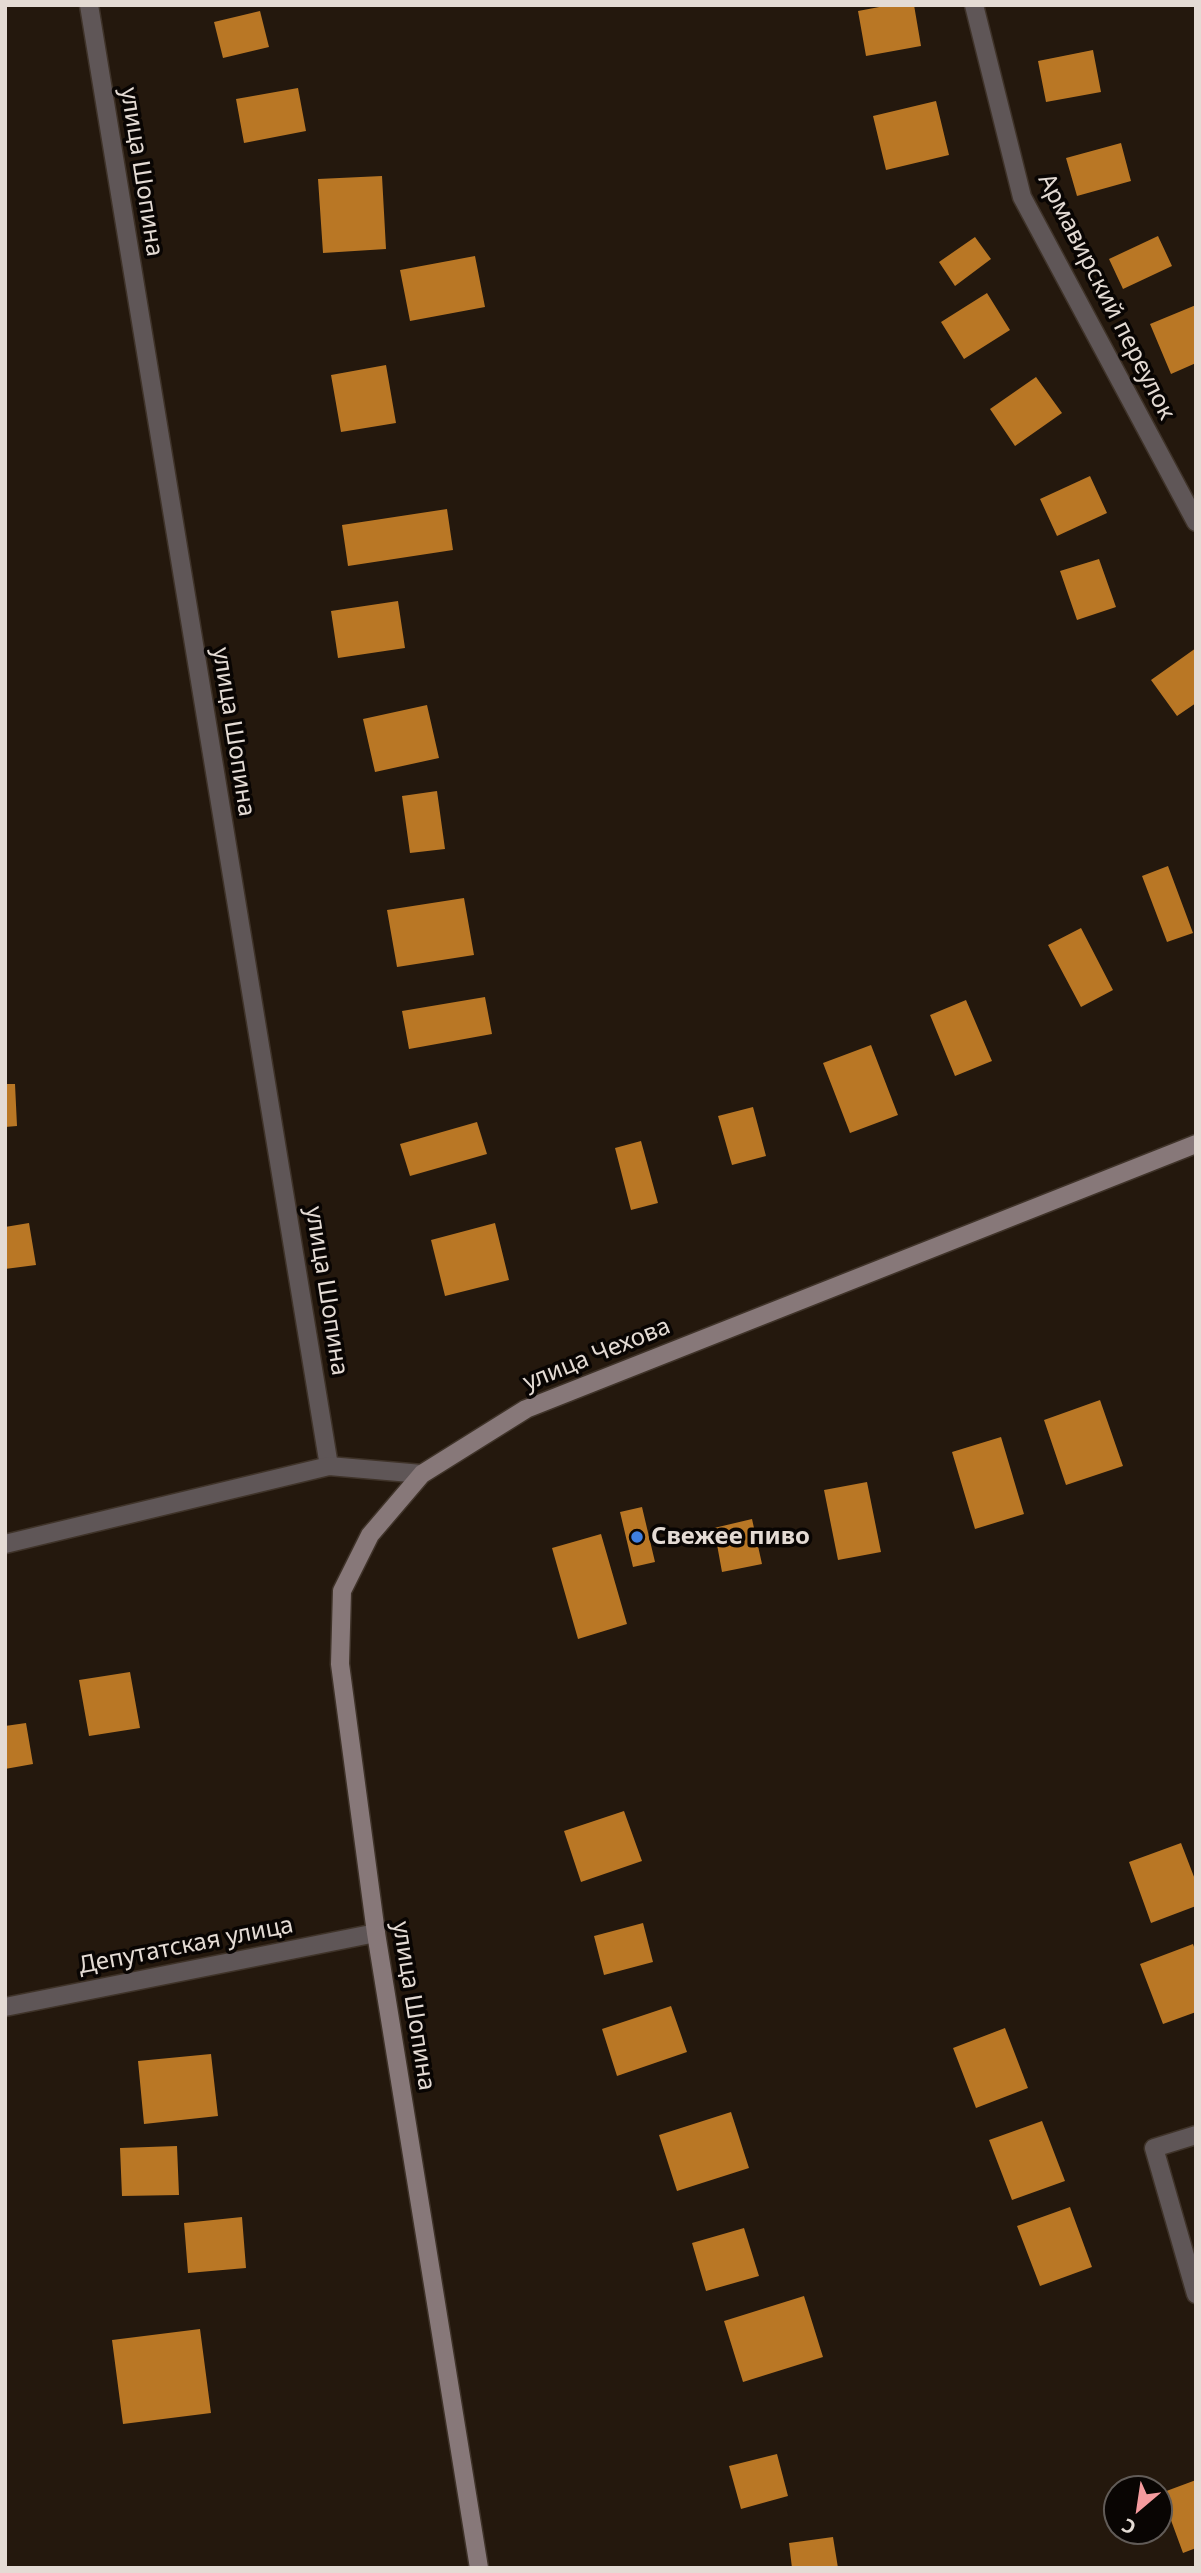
<!DOCTYPE html>
<meta charset="utf-8">
<style>
body{margin:0}
#map{position:relative;width:1201px;height:2573px;overflow:hidden;background:#24180d;font-family:"Noto Sans",sans-serif}
canvas{display:block}
.frame{position:absolute;inset:0;border:7px solid #e4dbd4;pointer-events:none}
.north{position:absolute;left:1103px;top:2475px;width:70px;height:70px;box-sizing:border-box;background:#090503;border:2px solid #615b57;border-radius:50%;rotate:209deg;font-size:19px;font-weight:700;line-height:28px;text-align:center;color:#e4dbd4}
.north::after{content:'';display:block;margin:auto;width:24px;height:32px;background:#f59b9e;clip-path:polygon(50% 0,100% 100%,50% 72%,0 100%)}
</style>
<div id="map">
<canvas width="1201" height="2573"></canvas>
<div class="frame"></div>
<div class="north">С</div>
</div>
<script>
const ctx = document.querySelector('canvas').getContext('2d');
ctx.lineJoin = 'round';
function fillPath(path, color) { ctx.fillStyle = color; ctx.fill(path, 'evenodd'); }
function trace(path, color, width, dash) { ctx.strokeStyle = color; ctx.lineWidth = width; ctx.lineCap = dash ? 'butt' : 'round'; ctx.setLineDash(dash || []); ctx.stroke(path); }
function label(font, color, halo, rows, align = 'center') {
  ctx.font = font + ' "Noto Sans",sans-serif'; ctx.lineWidth = 7; ctx.setLineDash([]); ctx.textBaseline = 'middle'; ctx.strokeStyle = halo; ctx.fillStyle = color; for (const [text, x, y, turn = 0] of rows) {
    ctx.save(); ctx.translate(x, y); ctx.rotate((+turn || 0) * Math.PI / 180); ctx.textAlign = isNaN(turn) ? turn : align; if (halo) ctx.strokeText(text, 0, 0); ctx.fillText(text, 0, 0); ctx.restore();
  }
}
fillPath(new Path2D(`
 M890,5H914L921,46L866,56L858,11Z
 M260,11L269,47L223,58L214,22Z
 M1093,50L1101,92L1046,102L1038,61Z
 M298,88L306,131L244,143L236,99Z
 M936,101L949,155L886,170L873,116Z
 M1121,143L1131,181L1077,196L1066,158Z
 M382,176L386,249L323,253L318,179Z
 M1158,236L1172,266L1123,289L1109,259Z
 M975,237L991,259L955,286L939,262Z
 M475,256L485,307L410,321L400,270Z
 M987,293L1010,330L964,359L941,322Z
 M1196,305V363L1171,374L1150,324Z
 M386,365L396,423L341,432L331,375Z
 M1036,377L1062,413L1015,446L990,409Z
 M1090,476L1107,513L1057,536L1040,499Z
 M447,509L453,550L348,566L342,525Z
 M1099,559L1116,607L1077,620L1060,571Z
 M398,601L405,648L338,658L331,611Z
 M1196,648V703L1177,716L1151,680Z
 M427,705L439,758L375,772L363,719Z
 M437,791L445,849L410,853L402,796Z
 M1168,866L1193,933L1167,942L1142,876Z
 M464,898L474,955L397,967L387,910Z
 M1081,928L1113,990L1081,1007L1048,945Z
 M485,997L492,1034L409,1049L402,1011Z
 M966,1000L992,1061L955,1076L930,1015Z
 M871,1045L898,1115L850,1133L823,1063Z
 M5,1084H15L17,1126L5,1127Z
 M753,1107L766,1156L732,1165L718,1116Z
 M477,1122L487,1154L410,1176L400,1144Z
 M641,1141L658,1203L631,1210L615,1148Z
 M29,1223L36,1265L5,1269V1227Z
 M495,1223L509,1280L445,1296L431,1240Z
 M1100,1400L1123,1466L1066,1485L1044,1420Z
 M1001,1437L1024,1514L975,1529L952,1452Z
 M867,1482L881,1552L838,1560L824,1490Z
 M642,1507L655,1562L633,1567L620,1512Z
 M752,1519L762,1564L722,1572L714,1528Z
 M601,1534L627,1624L578,1639L552,1548Z
 M130,1672L140,1728L89,1736L79,1680Z
 M26,1723L33,1764L5,1769V1726Z
 M624,1811L642,1861L581,1882L564,1831Z
 M1181,1843L1196,1882V1906L1151,1923L1129,1862Z
 M643,1923L653,1962L604,1975L594,1936Z
 M1193,1944L1196,1953V2012L1163,2024L1140,1964Z
 M671,2006L687,2052L617,2076L602,2029Z
 M1005,2028L1028,2088L976,2108L953,2048Z
 M211,2054L218,2116L144,2124L138,2061Z
 M731,2112L749,2168L677,2191L659,2135Z
 M1042,2121L1065,2181L1012,2200L989,2140Z
 M177,2146L179,2195L122,2196L120,2148Z
 M1070,2207L1092,2267L1040,2286L1017,2226Z
 M242,2217L246,2268L188,2273L184,2223Z
 M744,2228L759,2276L706,2291L692,2243Z
 M804,2296L823,2357L743,2382L724,2321Z
 M200,2329L211,2413L123,2424L112,2340Z
 M777,2454L788,2496L741,2509L729,2466Z
 M1196,2480V2548L1183,2553L1161,2493Z
 M833,2537L838,2568H792L789,2543Z`), '#b97725');
const minor = new Path2D(`
 M89,5L329,1466
 M974,5L1022,197L1196,522
 M5,2007L376,1933
 M1196,2135L1154,2148L1196,2294`);
const tertiary = new Path2D(`
 M5,1544L329,1466L422,1474`);
const secondary = new Path2D(`
 M479,2568L376,1933L340,1664L342,1591L370,1535L422,1474L526,1409L1196,1144`);
trace(minor, '#3f3329', 21);
trace(tertiary, '#3f3329', 21);
trace(secondary, '#3f3329', 21);
trace(minor, '#5f5657', 18);
trace(tertiary, '#5f5657', 18);
trace(secondary, '#877879', 18);
for (const [x, y, r, color] of [
 [637,1537,7,"#3f7fe0"]
]) { const dot = new Path2D(); dot.arc(x, y, r, 0, 2 * Math.PI); ctx.fillStyle = color; ctx.fill(dot); trace(dot, '#090503', 2.5); }
label('24px', '#e4dbd4', '#090503', [
 ["улица Шопина",141,172,81],
 ["Армавирский переулок",1106,297,63],
 ["улица Шопина",233,732,81],
 ["улица Шопина",326,1291,81],
 ["улица Чехова",597,1355,-22],
 ["Депутатская улица",186,1946,-11],
 ["улица Шопина",413,2006,81]
]);
label('bold 24px', '#e4dbd4', '#090503', [
 ["Свежее пиво",651,1537]
], 'left');
</script>
